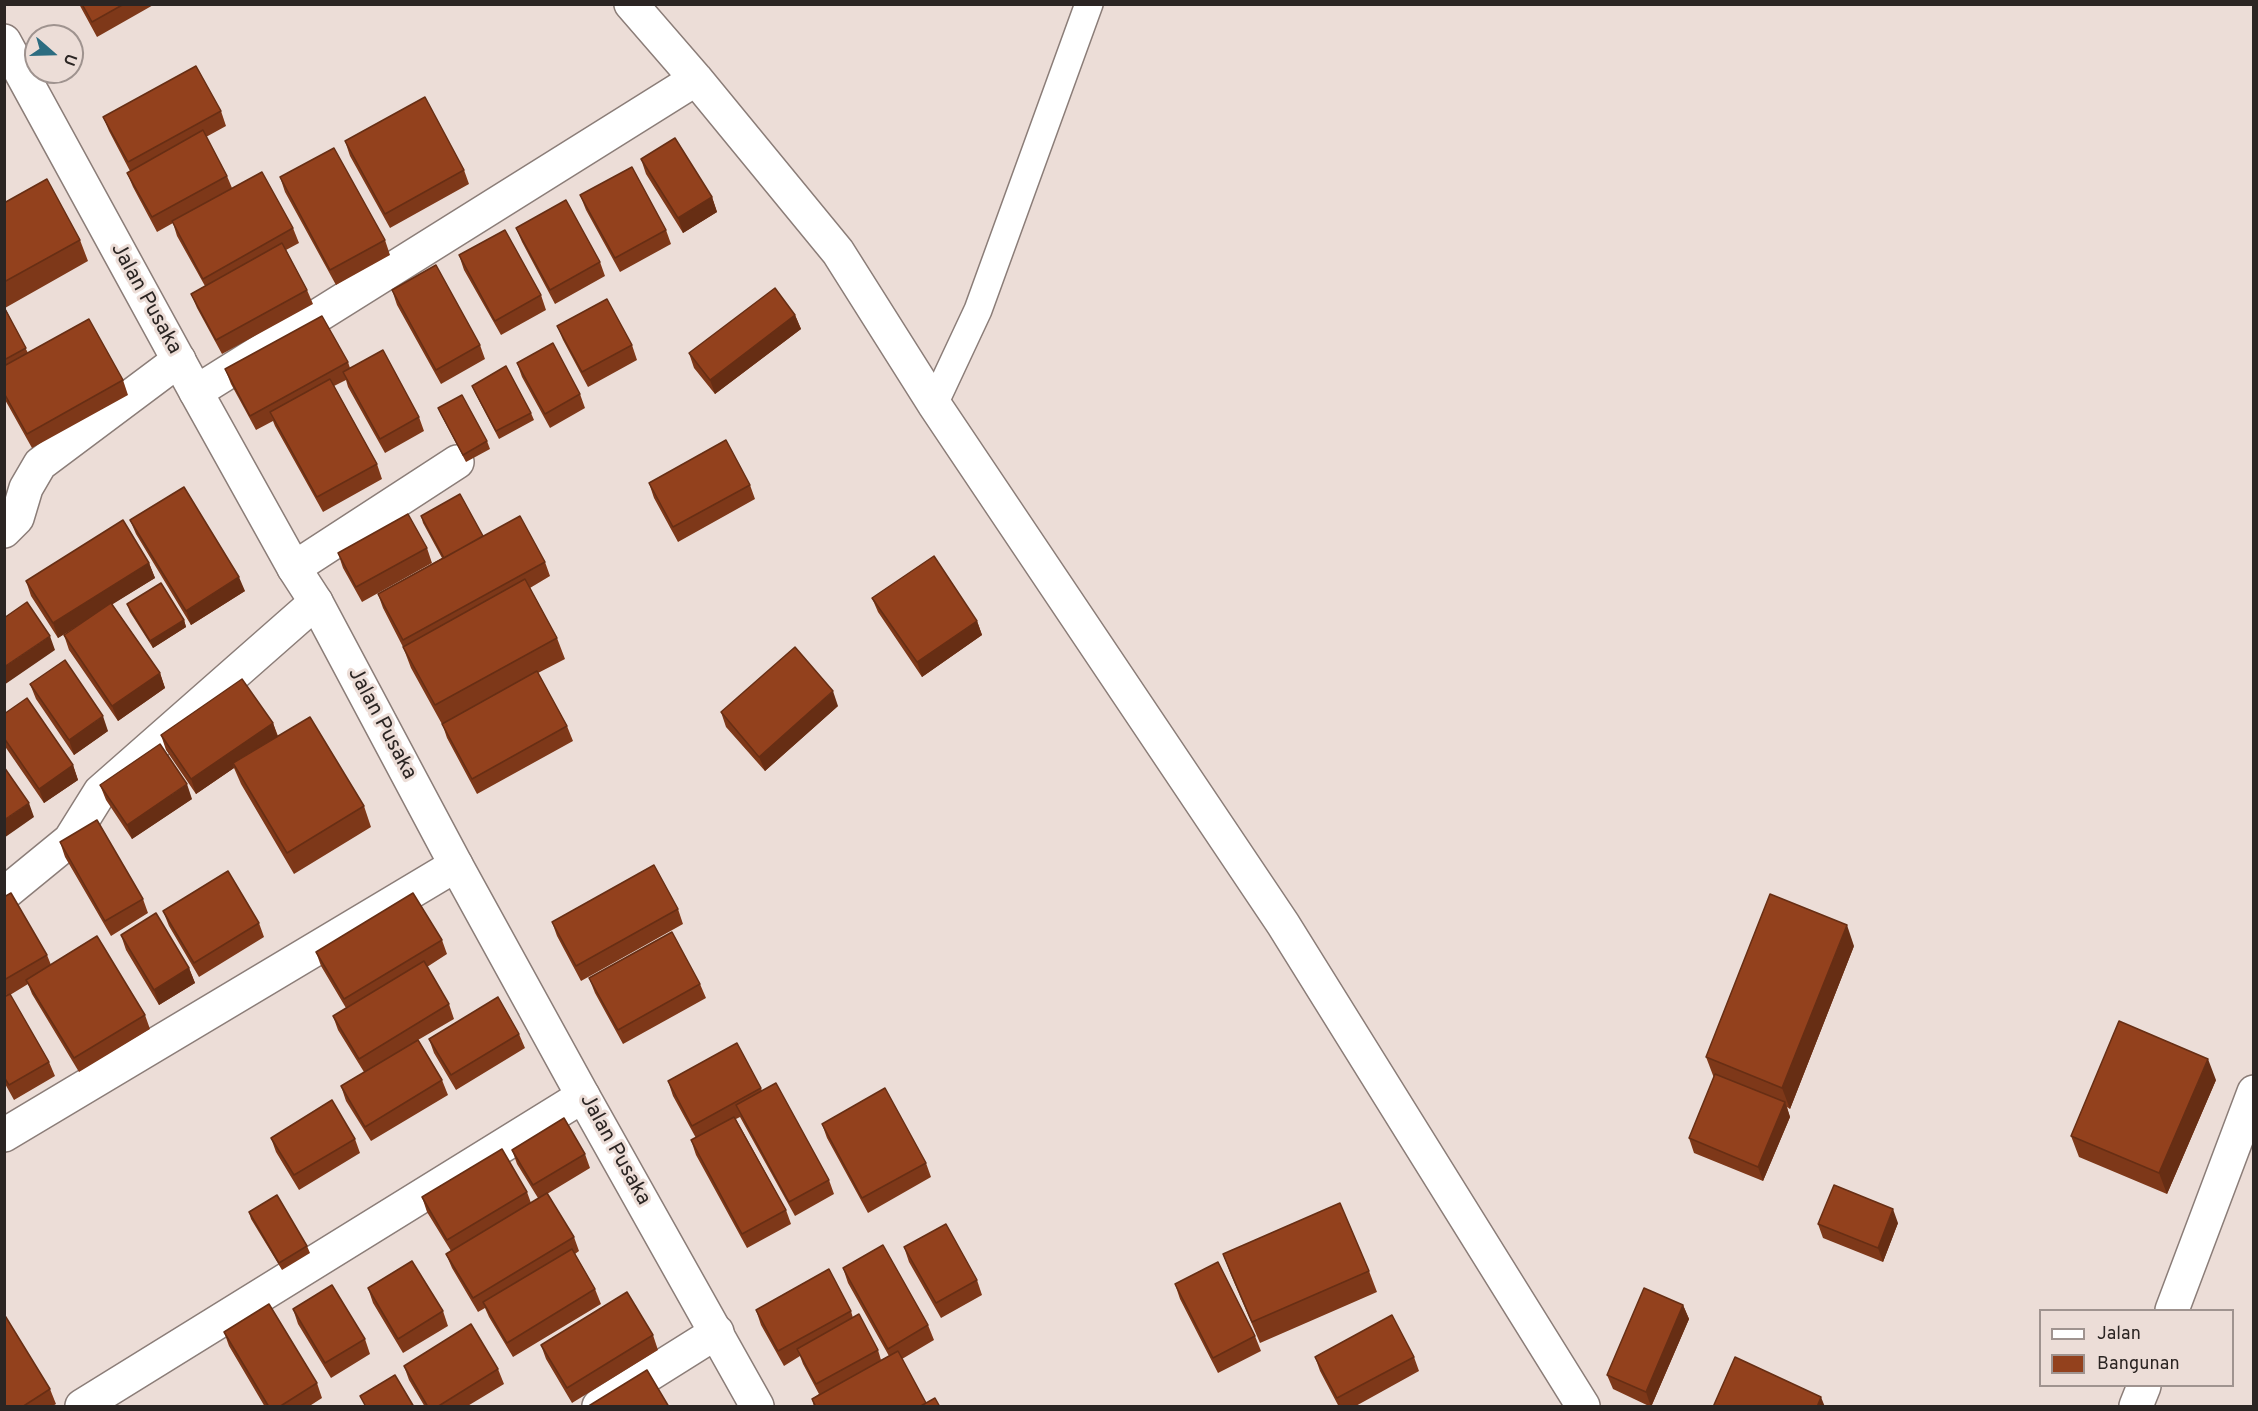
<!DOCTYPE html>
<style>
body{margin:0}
#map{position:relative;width:2258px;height:1411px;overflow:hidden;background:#ecddd7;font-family:Overpass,sans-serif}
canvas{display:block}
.frame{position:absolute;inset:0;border:6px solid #2b2523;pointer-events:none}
.legend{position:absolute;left:2039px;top:1309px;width:195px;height:78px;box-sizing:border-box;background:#ecddd7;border:2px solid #9f938f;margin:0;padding:8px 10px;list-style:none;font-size:18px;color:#2b2523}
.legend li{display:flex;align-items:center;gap:12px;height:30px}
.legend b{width:30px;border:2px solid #9f938f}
.north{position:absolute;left:24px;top:24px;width:60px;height:60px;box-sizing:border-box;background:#ecddd7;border:2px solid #9f938f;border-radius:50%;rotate:110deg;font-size:16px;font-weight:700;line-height:24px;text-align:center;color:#2b2523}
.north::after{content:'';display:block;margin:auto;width:21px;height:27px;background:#2d6d81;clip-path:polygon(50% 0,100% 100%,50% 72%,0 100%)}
</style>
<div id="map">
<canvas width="2258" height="1411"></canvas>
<div class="frame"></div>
<ul class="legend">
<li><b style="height:8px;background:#fff"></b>Jalan</li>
<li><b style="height:16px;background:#93411d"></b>Bangunan</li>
</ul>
<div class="north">U</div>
</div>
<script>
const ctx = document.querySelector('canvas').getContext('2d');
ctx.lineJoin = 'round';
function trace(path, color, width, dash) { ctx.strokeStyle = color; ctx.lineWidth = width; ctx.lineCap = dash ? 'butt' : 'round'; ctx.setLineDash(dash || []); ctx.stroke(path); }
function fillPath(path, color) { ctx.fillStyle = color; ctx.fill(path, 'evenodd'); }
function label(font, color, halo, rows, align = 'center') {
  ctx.font = font + ' Overpass,sans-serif'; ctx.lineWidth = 6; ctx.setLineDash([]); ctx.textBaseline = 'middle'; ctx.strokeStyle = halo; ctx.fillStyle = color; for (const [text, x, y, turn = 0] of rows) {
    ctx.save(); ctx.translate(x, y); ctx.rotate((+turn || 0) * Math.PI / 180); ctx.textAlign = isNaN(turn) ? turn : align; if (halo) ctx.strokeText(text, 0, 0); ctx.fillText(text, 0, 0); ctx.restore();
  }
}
const service = new Path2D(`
 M934,404L978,310L1089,4`);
const minor = new Path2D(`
 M631,4L696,79L838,252L934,404L1283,924L1583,1406
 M196,392L696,79
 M4,531L17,518L26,488L40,464L179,360
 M294,568L457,462
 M4,894L70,840L100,792L316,602
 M4,1135L456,865
 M2172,1310L2254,1092
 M82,1406L583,1096
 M599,1406L717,1332
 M2136,1406L2144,1386`);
const tertiary = new Path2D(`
 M4,41L196,392L294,568L316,602L456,865L583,1096L757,1406`);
trace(service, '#8b7d78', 30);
trace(minor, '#8b7d78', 36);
trace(tertiary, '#8b7d78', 36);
trace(service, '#fff', 27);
trace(minor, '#fff', 33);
trace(tertiary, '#fff', 33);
fillPath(new Path2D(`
 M79,4H155L97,37Z
 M221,111L226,126L206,137L227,176L232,188L293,228L299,243L286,250L307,290L313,304L222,354L197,308L191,294L205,286L177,236L173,223L157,232L133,187L127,173L130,171L109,131L103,117Z
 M345,141L464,170L469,184L390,228L350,156Z
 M641,159L712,197L717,212L683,233L646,174Z
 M280,177L385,240L390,255L336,285L285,192Z
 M580,195L666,230L671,244L620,272L586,210Z
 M4,203L80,240L88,261L5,308L28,353L123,380L128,395L32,448L4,398Z
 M516,228L600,262L605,276L555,304L522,242Z
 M459,255L541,295L546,310L501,335L464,270Z
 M392,290L480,345L485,359L441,384L397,305Z
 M795,315L801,329L715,394L694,368L689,353Z
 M557,326L632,345L637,360L588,387L563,340Z
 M348,362L350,368L419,417L424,431L385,453L348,387L346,380L334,386L377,464L382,479L323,512L275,426L273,421L256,430L231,384L225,369Z
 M517,363L580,394L585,408L550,428L522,377Z
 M472,386L531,413L534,420L499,439L475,393Z
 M438,408L487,441L490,449L466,462L441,415Z
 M649,483L750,485L755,499L678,542L654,498Z
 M421,516L483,536L545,562L550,576L530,588L557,638L565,659L538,673L567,726L573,741L477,794L447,738L443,726L411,668L403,647L383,608L378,594L442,558L423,523Z
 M130,520L245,591L191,625L136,534Z
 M427,548L432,563L362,602L343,568L338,553Z
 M149,563L155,578L112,604L160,673L165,688L118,721L69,650L64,635L83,622L58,638L31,596L26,581Z
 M872,598L977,621L982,635L922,677L878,612Z
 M127,604L184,620L186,627L153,648L130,612Z
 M30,684L108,731L74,755L36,699Z
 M838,706L765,771L726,727L721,712Z
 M4,714L73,765L78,780L44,803L4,745Z
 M273,723L278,736L364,806L371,827L294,874L241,784L234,768L196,794L166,750L161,735Z
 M100,785L192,799L132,839L106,800Z
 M60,842L143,899L148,913L111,936L65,857Z
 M4,897L47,955L51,965L145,1015L150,1029L79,1072L32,994L28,984L10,995L49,1062L55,1076L14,1100L4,1082V997L7,996L4,992Z
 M678,909L683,924L581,981L557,936L552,922Z
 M163,911L259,923L264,937L199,977L169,926Z
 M121,935L189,968L195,983L159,1005L126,950Z
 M442,940L447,954L427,967L449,1004L454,1019L418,1040L442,1080L448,1095L371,1141L346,1101L341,1086L364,1072L338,1030L333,1016L346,1008L321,966L316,952Z
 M1854,946L1790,1109L1787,1107L1790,1117L1763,1181L1694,1153L1689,1138L1714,1078L1706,1057Z
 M589,978L700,984L706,998L623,1044L595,993Z
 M519,1034L525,1048L456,1090L434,1053L429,1039Z
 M2216,1080L2167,1194L2079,1157L2071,1136Z
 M668,1081L761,1088L762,1091L829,1180L834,1194L795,1216L740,1117L736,1119L786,1210L791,1224L747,1248L696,1155L691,1140L696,1138L673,1096Z
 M822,1124L926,1163L931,1177L868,1213L827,1138Z
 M271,1138L355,1139L360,1153L299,1190L276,1152Z
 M512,1150L585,1154L590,1168L547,1194L574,1237L579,1251L575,1254L595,1289L601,1304L513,1357L489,1317L485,1308L478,1312L452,1268L446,1254L451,1251L427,1212L422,1197L527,1192L531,1203L538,1198L517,1164Z
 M249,1212L307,1246L310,1253L282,1270L251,1219Z
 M1898,1223L1883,1262L1823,1238L1818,1224Z
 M904,1247L977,1280L982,1295L941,1318L909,1262Z
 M1223,1254L1369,1271L1377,1292L1260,1343L1231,1275Z
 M843,1268L928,1325L934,1340L902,1359L926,1403L940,1407H814L812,1399L819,1394L803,1364L800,1356L784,1366L761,1325L756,1310L851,1311L853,1318L878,1350L881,1360L889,1356L848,1283Z
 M1175,1284L1255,1336L1261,1351L1218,1373L1180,1299Z
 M368,1288L443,1311L448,1326L403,1353L373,1303Z
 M1683,1305L1689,1319L1651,1407L1613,1389L1607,1375Z
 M293,1309L365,1339L370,1354L331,1378L298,1324Z
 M224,1332L317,1383L322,1398L308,1407H265L229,1346Z
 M653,1335L658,1350L572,1403L546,1359L541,1345Z
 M1315,1357H1414L1419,1371L1354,1407H1339L1320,1371Z
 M404,1366L498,1369L504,1384L466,1407H425L409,1380Z
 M50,1389L56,1404L51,1407H4Z`), '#7e3819');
fillPath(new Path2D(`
 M712,197L717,212L683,233L678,218Z
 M795,315L801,329L715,394L710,380Z
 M149,563L155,578L58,638L53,623Z
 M239,577L245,591L191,625L186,611Z
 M184,620L186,627L153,648L150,641Z
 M977,621L982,635L922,677L917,662Z
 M50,636L55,650L4,685V667Z
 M160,673L165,688L118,721L112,706Z
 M833,691L838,706L765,771L759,757Z
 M103,716L108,731L74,755L69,740Z
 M273,723L278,738L233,763L234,768L196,794L191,779Z
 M73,765L78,780L44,803L39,789Z
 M187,784L192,799L132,839L127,825Z
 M29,803L34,817L4,838V820Z
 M1847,925L1854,946L1790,1109L1782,1088Z
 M189,968L195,983L159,1005L154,990Z
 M2208,1059L2216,1080L2167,1194L2159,1173Z
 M1785,1102L1790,1117L1763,1181L1758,1167Z
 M1893,1209L1898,1223L1883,1262L1878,1248Z
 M1683,1305L1689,1319L1651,1407L1646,1392Z
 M1821,1397L1825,1407H1817Z`), '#672e14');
const building = new Path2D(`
 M82,4H124L92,22Z
 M196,66L221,111L128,162L103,117Z
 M425,97L464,170L385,214L345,141Z
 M203,130L227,176L152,217L127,173Z
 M675,138L712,197L678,218L641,159Z
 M334,148L385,240L330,270L280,177Z
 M632,167L666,230L615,258L580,195Z
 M262,172L293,228L203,279L172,221Z
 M47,179L80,240L4,282V203Z
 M566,200L600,262L550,290L516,228Z
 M505,230L541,295L495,321L459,255Z
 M282,243L307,290L216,340L191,294Z
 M436,265L480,345L436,370L392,290Z
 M775,288L795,315L710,380L689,353Z
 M607,299L632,345L582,372L557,326Z
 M4,307L26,348L4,360Z
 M322,316L348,362L250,416L225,369Z
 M89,319L123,380L27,434L4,393V366Z
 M553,343L580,394L545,414L517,363Z
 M383,350L419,417L380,439L343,372Z
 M506,366L531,413L496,431L472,386Z
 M330,379L377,464L317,497L270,412Z
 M462,395L487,441L463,455L438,408Z
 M726,440L750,485L673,527L649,483Z
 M184,487L239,577L186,611L130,520Z
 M460,494L483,536L444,558L421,516Z
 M408,514L427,548L356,587L338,553Z
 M520,516L545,562L403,640L378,594Z
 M123,520L149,563L53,623L26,581Z
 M934,556L977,621L917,662L872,598Z
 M525,579L557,638L435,705L403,647Z
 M161,583L184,620L150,641L127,604Z
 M27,602L50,636L4,667V618Z
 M111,603L160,673L112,706L64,635Z
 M795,647L833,691L759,757L721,712Z
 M65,660L103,716L69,740L30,684Z
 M537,671L567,726L472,779L442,724Z
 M242,679L273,723L191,779L161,735Z
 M27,698L73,765L39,789L4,738V714Z
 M310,717L364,806L287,853L233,763Z
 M160,744L187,784L127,825L100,785Z
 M4,767L29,803L4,820Z
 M97,820L143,899L105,921L60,842Z
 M654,865L678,909L576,966L552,922Z
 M228,871L259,923L194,963L163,911Z
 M11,893L47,955L4,980V897Z
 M413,893L442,940L344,999L316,952Z
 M1770,894L1847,925L1782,1088L1706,1057Z
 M156,913L189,968L154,990L121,935Z
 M672,932L700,984L618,1030L589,978Z
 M97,936L145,1015L74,1058L26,980Z
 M424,961L449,1004L359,1059L333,1016Z
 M10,994L49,1062L9,1085L4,1077V997Z
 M498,997L519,1034L451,1075L429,1039Z
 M2119,1021L2208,1059L2159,1173L2071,1136Z
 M418,1040L442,1080L365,1127L341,1086Z
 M737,1043L761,1088L692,1126L668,1081Z
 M1715,1074L1785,1102L1758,1167L1689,1138Z
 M776,1083L829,1180L789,1202L736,1105Z
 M885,1088L926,1163L862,1198L822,1124Z
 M332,1100L355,1139L294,1175L271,1138Z
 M734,1117L786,1210L742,1234L691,1140Z
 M564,1118L585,1154L533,1185L512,1150Z
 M502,1149L527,1192L447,1240L422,1197Z
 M1834,1185L1893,1209L1878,1248L1818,1224Z
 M547,1193L574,1237L473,1298L446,1254Z
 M277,1195L307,1246L279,1263L249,1212Z
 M1340,1203L1369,1271L1252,1322L1223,1254Z
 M946,1224L977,1280L936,1303L904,1247Z
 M883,1245L928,1325L888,1349L843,1268Z
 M572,1249L595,1289L507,1343L483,1302Z
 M412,1261L443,1311L398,1339L368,1288Z
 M1218,1262L1255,1336L1213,1358L1175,1284Z
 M829,1269L851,1311L778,1351L756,1310Z
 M332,1285L365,1339L325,1363L293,1309Z
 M1644,1288L1683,1305L1646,1392L1607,1375Z
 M627,1292L653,1335L567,1388L541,1345Z
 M269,1304L317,1383L279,1407H269L224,1332Z
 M4,1314L50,1389L22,1407H4Z
 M859,1314L878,1350L816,1384L797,1349Z
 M1392,1315L1414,1357L1337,1398L1315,1357Z
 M471,1324L498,1369L437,1407H428L404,1366Z
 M898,1351L926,1403L919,1407H816L812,1399Z
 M1735,1357L1821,1397L1817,1407H1713Z
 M647,1370L669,1407H587Z
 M395,1375L414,1407H366L360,1396Z
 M935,1398L940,1407H919Z`);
fillPath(building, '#93411d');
trace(building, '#672e14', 1.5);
label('21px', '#2b2523', '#ecddd7', [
 ["Jalan Pusaka",145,299,61],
 ["Jalan Pusaka",381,724,62],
 ["Jalan Pusaka",614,1150,61]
]);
</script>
